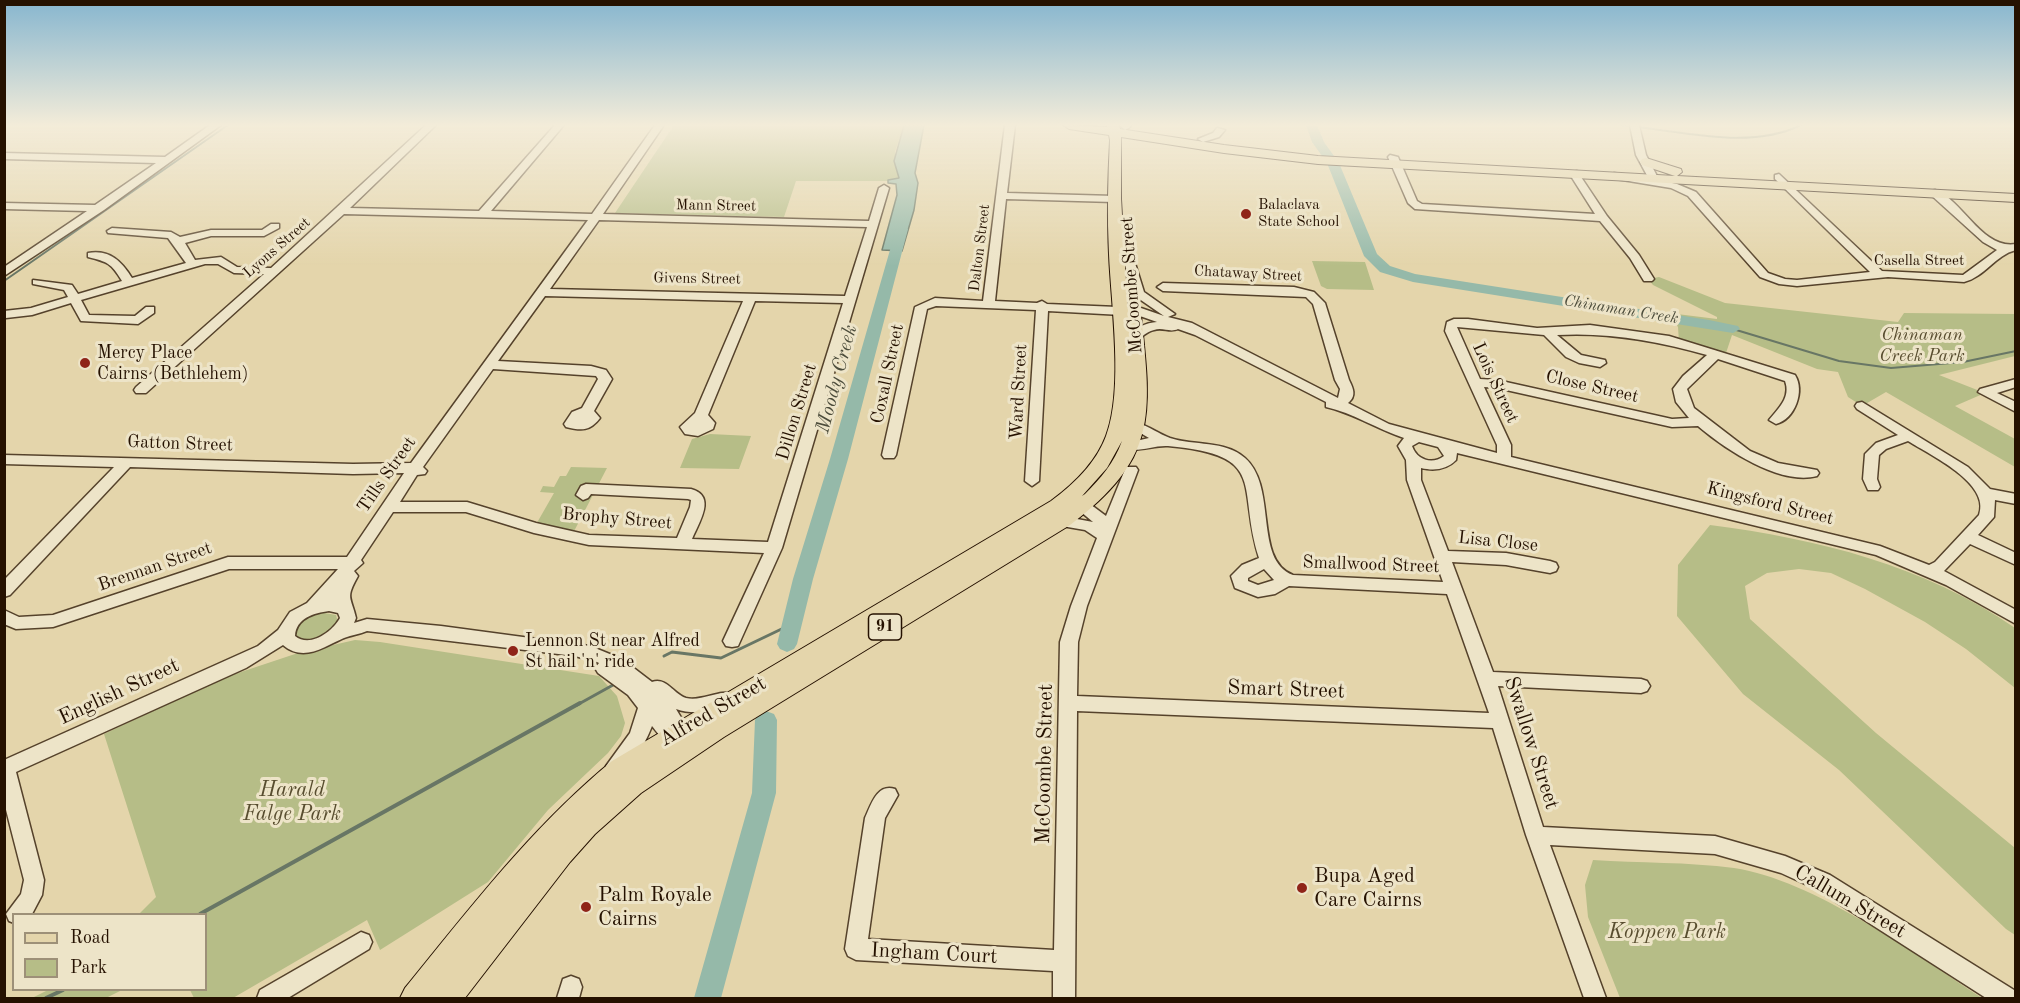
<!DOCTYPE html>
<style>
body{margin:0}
#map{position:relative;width:2020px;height:1003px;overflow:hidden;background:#e4d5ab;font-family:"Old Standard TT",serif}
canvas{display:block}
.frame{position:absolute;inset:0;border:6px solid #251100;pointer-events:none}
.legend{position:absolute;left:12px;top:913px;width:195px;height:78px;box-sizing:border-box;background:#ede4c8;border:2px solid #9d9078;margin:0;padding:8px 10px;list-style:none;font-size:18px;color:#251100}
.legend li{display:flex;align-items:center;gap:12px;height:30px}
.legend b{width:30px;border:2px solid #9d9078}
</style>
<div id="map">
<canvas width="2020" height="1003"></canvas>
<div class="frame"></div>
<ul class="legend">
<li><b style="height:8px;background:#e4d5ab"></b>Road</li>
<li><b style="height:16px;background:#b6bd87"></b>Park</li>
</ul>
</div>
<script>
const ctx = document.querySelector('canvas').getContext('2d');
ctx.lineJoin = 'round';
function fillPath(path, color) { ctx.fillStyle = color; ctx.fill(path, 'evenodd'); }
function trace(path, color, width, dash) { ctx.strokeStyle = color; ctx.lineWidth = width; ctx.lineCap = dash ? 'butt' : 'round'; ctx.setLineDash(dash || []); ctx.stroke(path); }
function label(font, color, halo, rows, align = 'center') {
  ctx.font = font + ' "Old Standard TT",serif'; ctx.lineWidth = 6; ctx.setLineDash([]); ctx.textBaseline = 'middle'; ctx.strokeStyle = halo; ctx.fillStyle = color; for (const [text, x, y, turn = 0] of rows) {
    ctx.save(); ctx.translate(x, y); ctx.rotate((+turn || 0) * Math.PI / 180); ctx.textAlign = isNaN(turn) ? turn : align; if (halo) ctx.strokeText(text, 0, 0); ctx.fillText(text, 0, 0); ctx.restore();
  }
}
fillPath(new Path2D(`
 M674,125H904L895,152L899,178L895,181H796L784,217L615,213Z
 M1312,261L1365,262L1374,290L1327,289L1321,286Z
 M1659,277L1725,303L1898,322L1904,313L2015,314V356L1939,375L1985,393L1955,406L2015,439V467L1886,392L1862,406L1848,397L1838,372L1817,369L1732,335L1725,356L1679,342L1678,327L1669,313L1717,319V317L1653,285L1648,279Z
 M710,434L751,436L739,469L680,468L692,439Z
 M571,467L607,468L571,537L534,528L554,493L540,492L543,486L554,487L560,476H566Z
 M1710,525C1818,539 1924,565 2015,628V688L1966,649L1925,622L1865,589L1831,573L1799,569L1767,573L1745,586L1750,619L1876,733L2015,848V935L2006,929L1839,770L1743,694L1677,616L1678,565Z
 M319,612L336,615L338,623C327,634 316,644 299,639L295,632C299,620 309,616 319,612Z
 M355,640L380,642L599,676L617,696L625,723L621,736L608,753L548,810L488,882L380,950L367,920L233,998H194L190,990H206V914H139L156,897L104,734L223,678L298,653Z
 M1593,860C1639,863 1688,862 1734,868C1814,880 1915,954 1982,998H1620L1588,917L1585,885Z
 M48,990H122L106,998H32Z`), '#b6bd87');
const water = new Path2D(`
 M904,125H924L915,173L918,183L914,210L902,251L882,250L897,195L896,184L888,183V180L899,178L894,161Z`);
fillPath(water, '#95b9a9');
trace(water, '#687665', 1.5);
trace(new Path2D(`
 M1621,125L1632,126
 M1638,127C1690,133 1752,149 1801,125
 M4,281L228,125
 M1733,329L1839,361L1891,368L1963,362L2016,351`), '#687665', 2);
trace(new Path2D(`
 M664,656L672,652L721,658L792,624
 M577,705L613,685`), '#687665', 3);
trace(new Path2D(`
 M200,914L580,703
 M46,998L63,990`), '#687665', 4);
fillPath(new Path2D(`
 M1306,125H1317L1324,142L1339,163L1377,254L1390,266L1415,274L1709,320L1738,326L1740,329L1733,333L1413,282L1380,272L1364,256L1327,163L1312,142Z
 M902,225L908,229L848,459L813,579L797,644L794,649L787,652L780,649L777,644L793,579L830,459L896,229Z
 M766,711L774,714L777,720L776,793L721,998H694L752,793L755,720L758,714Z`), '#95b9a9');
const minor = new Path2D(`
 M210,125H221L104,210L4,276V267L87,211L4,209V203L95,205L156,163L4,159V153L165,157Z
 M426,125H436L350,208L479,211L555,125H564L491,211L592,214L655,125H664L603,214L869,221L879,188L884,185L889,188L782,548L738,646L732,647L726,646L723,641L764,553L589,545L534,533L466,512H393L361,560L363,563L354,571L358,576C345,599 351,596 356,618L354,623L367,619L441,626L590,646L622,659L652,682C667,677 673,694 686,698C702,702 719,689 734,694L737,699L734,704C715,710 696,716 676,709L695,741L693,746C673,753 663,740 652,726C646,741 629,779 609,772L606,766L630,733L638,708L628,695L598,673L595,668L599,663L597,662L575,656L367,631C360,634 352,635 344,638C325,646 304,663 283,645L246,668L16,772L44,880L42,895L32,914H14V923L9,921L6,914L21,894L24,880L4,802V760L258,646L278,630L290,612L307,603L338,569H229L53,627L16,629L4,624V610L19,617L53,615L228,557H347L404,473L353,474L130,467L10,595L4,597V580L114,467L4,464V455L353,464L411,463L588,220L344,214L146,393H136L134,390L136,387L264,274L234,273L218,264H205L81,300L89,315L135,316L146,307H154V313L138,324L81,321L71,303L32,315L6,318L4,311L31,308L68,297L64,290L33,284V280L72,285L78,294L122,281C111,263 108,262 88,257V253C110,249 122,262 132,278L186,263L168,238L108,233L107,231L112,228L171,232L180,237L211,230H262L271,224H279V228L264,236H211L185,243L195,260L221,257L237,267L271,268ZM599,220L867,227L845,296L550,289ZM545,296L743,301L695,413L680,427L685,434L698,436L713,429L715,423L708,415L755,301L843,303L768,542L692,539C699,522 717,496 691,489L586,484L581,486L576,495L583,500L588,498L591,494L688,499L691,500L690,507L677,538L589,535L536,523L467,502H400L417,475L425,474L427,471L423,467L493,369L596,376L598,379L582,408L572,412L564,424L566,427C582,431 590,431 600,418L594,411L612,379L606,370L591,366L498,361ZM329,611L338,613L340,618C332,632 310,648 295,636C296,618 314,613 329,611Z
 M1005,125H1015L1007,193L1114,196L1119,199L1114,202L1006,199L995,301L1037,303L1042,301L1047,304L1141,308L1164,316L1135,296L1124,262L1126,260H1134L1144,292L1175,314L1168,317L1192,323L1338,398L1340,389L1335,380L1313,304L1306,297L1163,291L1157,287L1163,283L1294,287L1314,292L1325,303L1349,380C1353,388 1357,396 1348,403L1389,424L1497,453V445L1445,331L1447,322L1454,319H1468L1537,328L1590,325L1669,336L1795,375C1805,391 1795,419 1776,424L1769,420C1779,408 1791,397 1785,381L1718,359L1687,389L1694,408L1750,451L1778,463L1817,470L1819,473L1817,476C1780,486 1725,449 1698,426L1672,427L1497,388L1484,387L1511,445V457L1880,546L1929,565L1935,562L1979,515C1991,483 1930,455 1908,441L1886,449L1879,455L1877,479L1880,487L1878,490H1868L1863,479L1865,454L1876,443L1898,435L1857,409L1855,406L1857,403L1862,402L1968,467L1990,489L2016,494V504L1995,500L1994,517L1978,535L2016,553V565L1970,544L1944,571L2016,610V624L1946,585L1876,555L1457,453L1456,460C1446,470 1434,471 1421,468V480L1448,551L1506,553L1550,561L1556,563L1558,567L1556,571L1550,573L1506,565L1452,562L1493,672L1641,679L1647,681L1650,686L1647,691L1641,693L1498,686L1543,827L1715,836L1785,856L1830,875L2014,990L2016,998H1986L1816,889L1781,873L1715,854L1550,845L1606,998H1584L1526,835L1493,728L1077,711L1075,998H1053V971L856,960L848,956L845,949L865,818C871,805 877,783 895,789L898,795L885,818L868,939L1054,950L1060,642L1071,606L1097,538L1085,530L1056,525L1053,521L1061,516L1093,522L1068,501L1066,498L1068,495H1078L1106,516L1126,467H1136L1138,470L1087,606L1078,642L1077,696L1489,713L1447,594L1289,586L1275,594L1258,597L1235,588L1231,576L1242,565L1259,558C1236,486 1270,455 1168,446C1155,445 1140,452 1127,449L1125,446L1127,443L1149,438L1130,427L1137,423C1149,426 1159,434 1170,438C1194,446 1225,440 1245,458C1278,487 1253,560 1293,575L1443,582L1407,480L1406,460L1398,446L1404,438C1377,429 1353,413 1326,407V402L1195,335L1178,329C1170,333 1163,327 1154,330C1144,332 1141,341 1131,339L1129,336C1136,327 1146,323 1157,322L1140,316L1048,311L1039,481L1032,486L1025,481L1036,310L936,306L927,309L896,455L894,458H884L882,455L915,307L935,298L983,301ZM1457,327L1544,335L1566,357L1579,363L1600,367L1606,363L1605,360L1581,355L1557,335C1608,332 1658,341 1707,355L1683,376L1673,389L1676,402L1689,418L1672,419L1497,380L1480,379ZM1419,442L1438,447L1444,456C1432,465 1417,460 1412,446ZM1264,569L1274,580L1258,585L1248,581V578Z
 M1120,125H1130V127L1125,130Z
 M1630,125H1639L1646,155L1658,178L1657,180L1677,184L1696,192L1768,273L1785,279L1797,280L1870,272L1775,179V175L1779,174L1882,271L1963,275L1997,250L1983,242L1931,195V191L1935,190C1963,200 1982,250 2016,244V250C1995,255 1985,277 1964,282L1888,277L1797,286L1779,284L1760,277L1688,196L1671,188L1610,178L1609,176L1614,173L1649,179L1636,155Z
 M1217,128L1225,130L1219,137L1203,142L1198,139L1213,133Z
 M1390,155L1398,157L1417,201L1422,204L1595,214L1569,173L1577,171L1607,216L1639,255L1654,279L1652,281H1644L1630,258L1600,221L1415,209L1408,203L1388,157Z
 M2016,379V387L1997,393L2016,402V412L1978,392L1980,389Z
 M361,932L369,935L372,942L369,949L288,998H257L260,990Z
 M571,976L579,979L582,987L579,998H557L563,979Z`);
const major = new Path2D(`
 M1063,125L1107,127V125H1119L1120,129L1224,145L1318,156L1675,176L1642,165L1640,162L1642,159L1646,158L1681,169L1682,172L1677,176L2016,194V202L1318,164L1224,153L1121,137V199L1128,312L1139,313L1141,316C1152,417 1157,459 1070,525L724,737L641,793L595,834L570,862L465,998H400L405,988C470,908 532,827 612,761L1051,501C1074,484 1096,463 1106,436C1124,389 1111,305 1109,254C1107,216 1108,178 1110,140L1109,135L1069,129ZM1122,441C1114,463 1101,478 1085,494L1082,496L1107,468Z`);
trace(minor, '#55422b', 3);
trace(major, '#251100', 2);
fillPath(minor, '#ede4c8');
fillPath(major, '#e4d5ab');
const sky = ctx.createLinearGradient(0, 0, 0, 266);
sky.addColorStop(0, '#87b6cf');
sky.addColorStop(0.47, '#f3ecd9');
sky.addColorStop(1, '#f3ecd900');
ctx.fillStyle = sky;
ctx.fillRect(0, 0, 2020, 266);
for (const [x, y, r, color] of [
 [1246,214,6,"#8f2418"],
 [85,363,6,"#8f2418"],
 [513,651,6,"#8f2418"],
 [1302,888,6,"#8f2418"],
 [586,907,6,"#8f2418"]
]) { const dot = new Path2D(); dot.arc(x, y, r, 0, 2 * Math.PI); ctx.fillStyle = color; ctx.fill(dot); trace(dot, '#ede4c8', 2); }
label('15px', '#251100', '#ede4c8', [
 ["Balaclava",1258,205],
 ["State School",1258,222]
], 'left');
label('15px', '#251100', '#ede4c8', [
 ["Mann Street",716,206,1],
 ["Lyons Street",277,248,-41],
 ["Dalton Street",980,248,-83],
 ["Casella Street",1919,261],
 ["Chataway Street",1248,274,3],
 ["Givens Street",697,279,1]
]);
label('italic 16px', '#4c4c3b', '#ede4c8', [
 ["Chinaman Creek",1621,310,9]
]);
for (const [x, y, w] of [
 [885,627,33]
]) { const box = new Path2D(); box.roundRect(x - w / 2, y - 13, w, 26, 4.5); ctx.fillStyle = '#ede4c8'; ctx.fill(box); trace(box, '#251100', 1.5); }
label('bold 16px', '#251100', null, [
 ["91",885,627]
]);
label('18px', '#251100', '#ede4c8', [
 ["McCoombe Street",1132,285,-94],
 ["Coxall Street",888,374,-78],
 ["Lois Street",1495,383,65],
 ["Close Street",1592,387,13],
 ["Ward Street",1019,392,-87],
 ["Dillon Street",797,412,-73],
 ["Gatton Street",180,444,2],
 ["Tills Street",387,475,-55],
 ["Kingsford Street",1770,504,14],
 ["Brophy Street",617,519,5],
 ["Lisa Close",1498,542,6],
 ["Smallwood Street",1371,565,2],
 ["Brennan Street",155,567,-19]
]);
label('italic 18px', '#584d2f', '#ede4c8', [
 ["Chinaman",1922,335],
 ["Creek Park",1922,356]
]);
label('18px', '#251100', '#ede4c8', [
 ["Mercy Place",97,353],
 ["Cairns (Bethlehem)",97,374],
 ["Lennon St near Alfred",525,641],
 ["St hail 'n' ride",525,662]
], 'left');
label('italic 20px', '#4c4c3b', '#ede4c8', [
 ["Moody Creek",837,379,-75]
]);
label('21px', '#251100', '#ede4c8', [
 ["Smart Street",1286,690,2],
 ["English Street",119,692,-25],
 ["Alfred Street",713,712,-30],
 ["Swallow Street",1531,743,72],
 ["McCoombe Street",1045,764,-89],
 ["Callum Street",1850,902,30],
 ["Ingham Court",934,954,3]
]);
label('italic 21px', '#584d2f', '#ede4c8', [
 ["Harald",292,790],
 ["Falge Park",292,814],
 ["Koppen Park",1667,932]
]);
label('21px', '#251100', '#ede4c8', [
 ["Bupa Aged",1314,876],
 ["Care Cairns",1314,900],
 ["Palm Royale",598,895],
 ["Cairns",598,919]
], 'left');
</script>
